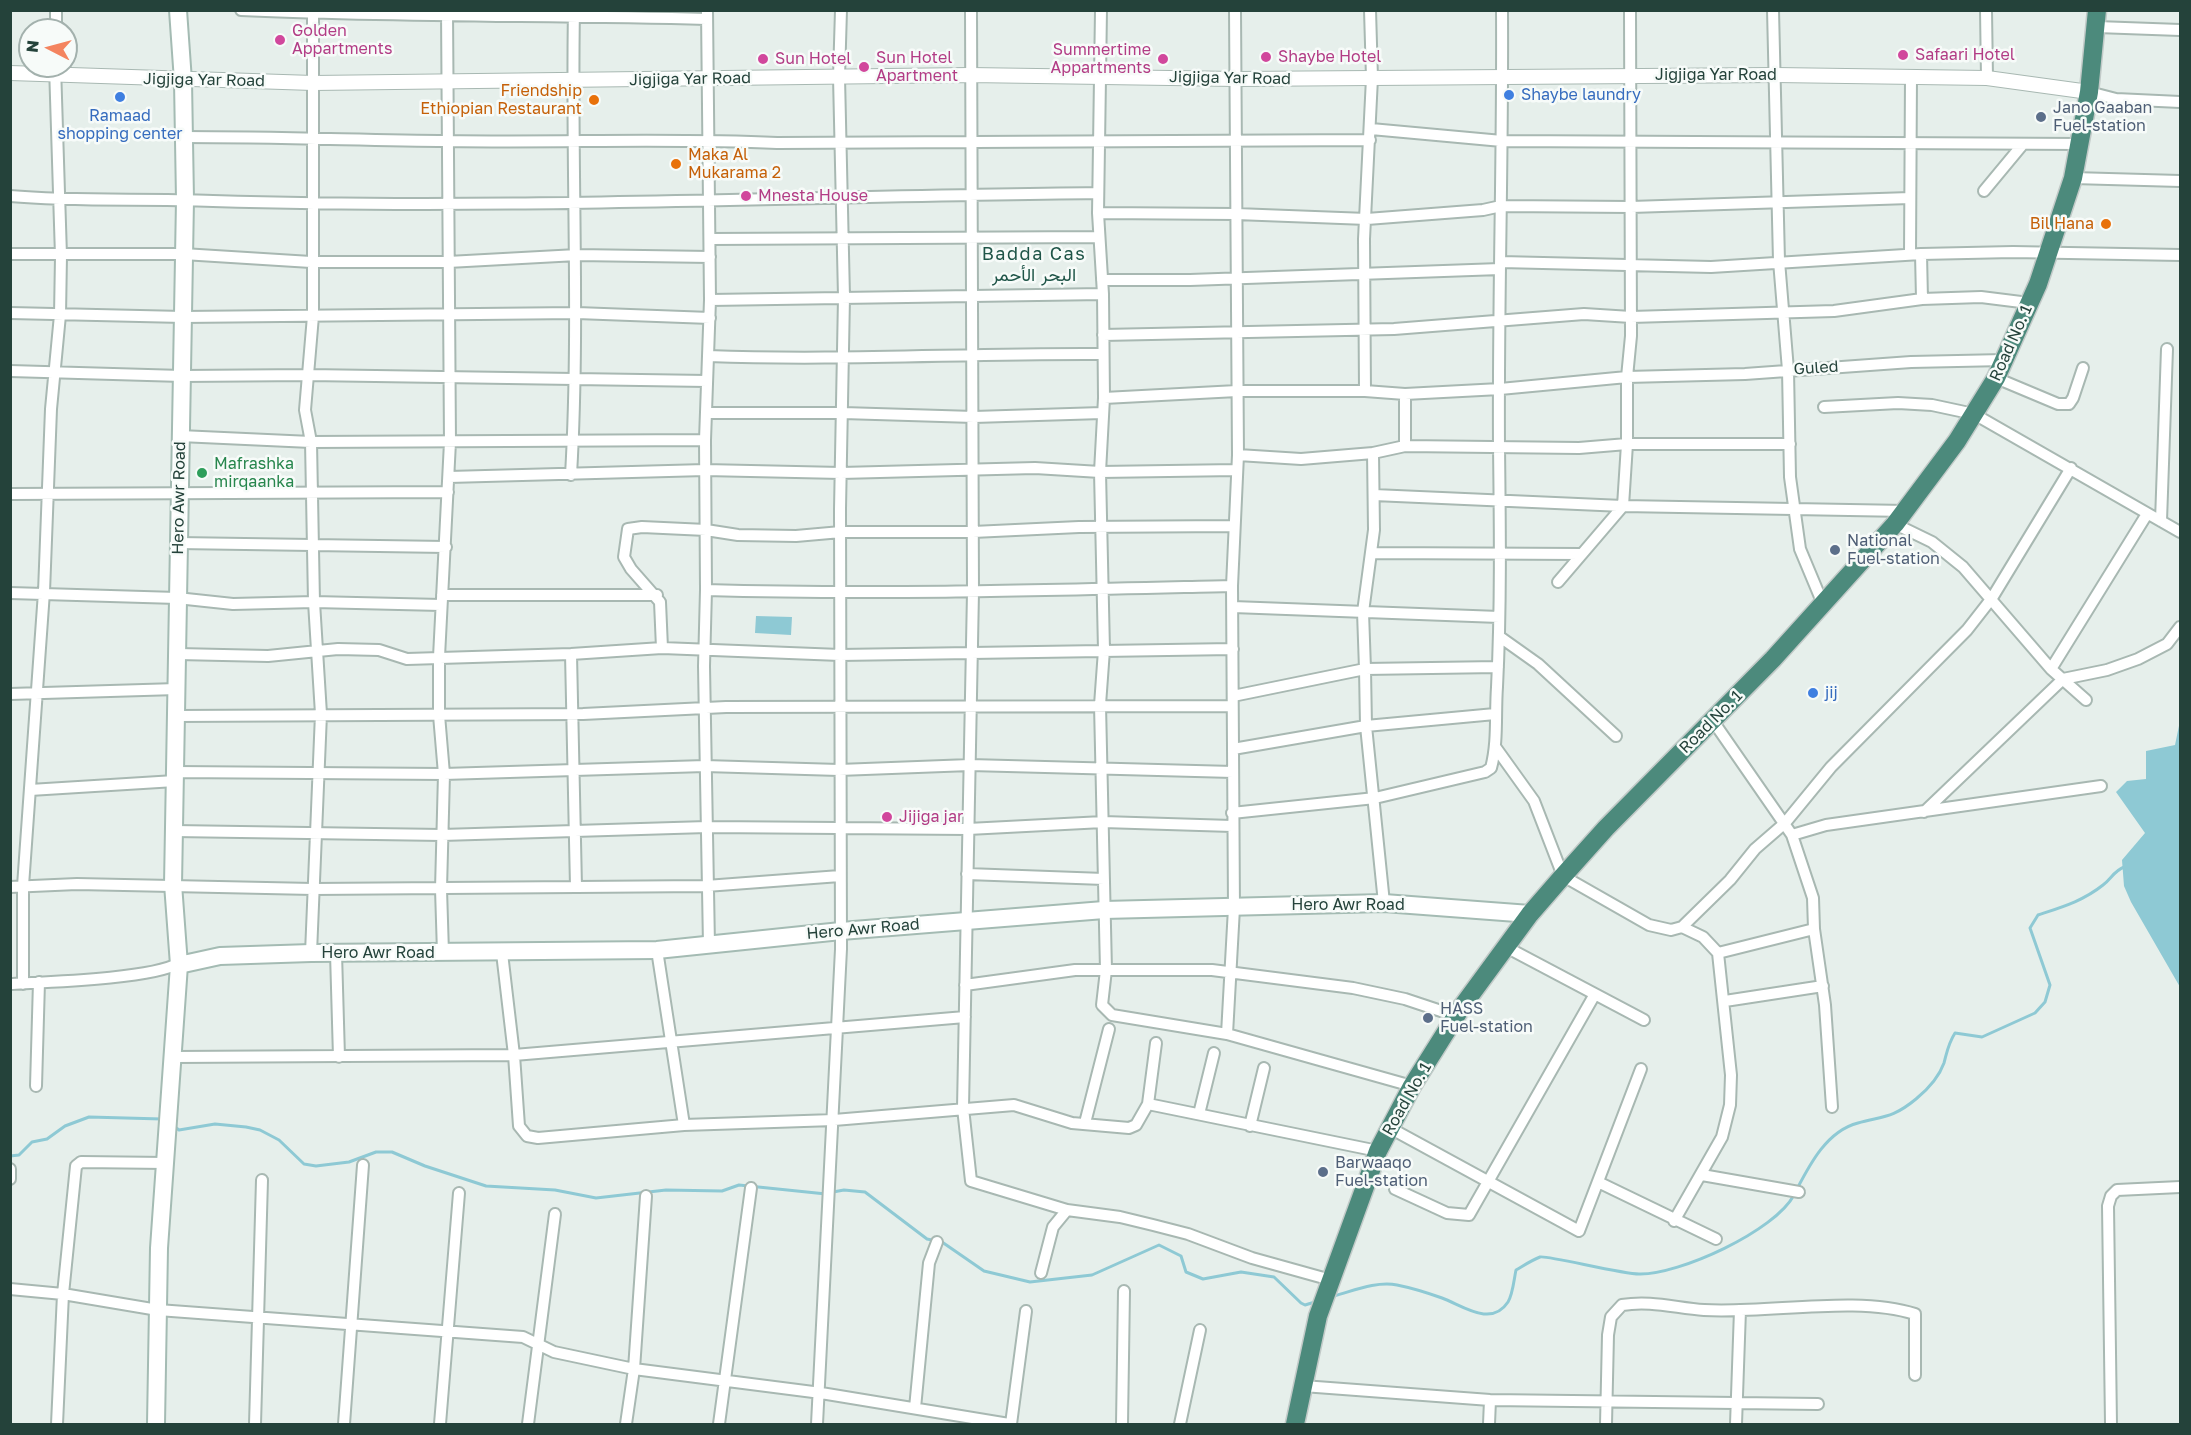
<!DOCTYPE html>
<meta charset="utf-8">
<style>
body{margin:0}
#map{position:relative;width:2191px;height:1435px;overflow:hidden;background:#e6efeb;font-family:"Golos Text",sans-serif}
canvas{display:block}
.frame{position:absolute;inset:0;border:12px solid #24423a;pointer-events:none}
.north{position:absolute;left:18px;top:18px;width:60px;height:60px;box-sizing:border-box;background:#f7fbf9;border:2px solid #a3b1ad;border-radius:50%;rotate:276deg;font-size:16px;font-weight:700;line-height:24px;text-align:center;color:#24423a}
.north::after{content:'';display:block;margin:auto;width:21px;height:27px;background:#f4845f;clip-path:polygon(50% 0,100% 100%,50% 72%,0 100%)}
</style>
<div id="map">
<canvas width="2191" height="1435"></canvas>
<div class="frame"></div>
<div class="north">N</div>
</div>
<script>
const ctx = document.querySelector('canvas').getContext('2d');
ctx.lineJoin = 'round';
function fillPath(path, color) { ctx.fillStyle = color; ctx.fill(path, 'evenodd'); }
function trace(path, color, width, dash) { ctx.strokeStyle = color; ctx.lineWidth = width; ctx.lineCap = dash ? 'butt' : 'round'; ctx.setLineDash(dash || []); ctx.stroke(path); }
function label(font, color, halo, rows, align = 'center') {
  ctx.font = font + ' "Golos Text",Vazirmatn,sans-serif'; ctx.lineWidth = 5; ctx.setLineDash([]); ctx.textBaseline = 'middle'; ctx.strokeStyle = halo; ctx.fillStyle = color; for (const [text, x, y, turn = 0] of rows) {
    ctx.save(); ctx.translate(x, y); ctx.rotate((+turn || 0) * Math.PI / 180); ctx.textAlign = isNaN(turn) ? turn : align; if (halo) ctx.strokeText(text, 0, 0); ctx.fillText(text, 0, 0); ctx.restore();
  }
}
fillPath(new Path2D(`
 M756,616L792,617L791,635L755,633Z
 M2180,721V987L2131,902L2124,886L2122,860L2145,833L2116,792L2127,781L2146,779V751L2175,745Z`), '#8ec9d4');
trace(new Path2D(`
 M175,1127L179,1130L215,1124L246,1127L260,1130L279,1140L304,1164L316,1166L349,1162L376,1152H392L425,1166L486,1186L555,1190L596,1198L666,1190L722,1191L739,1185L826,1194
 M10,1156L19,1155L32,1142L47,1139L65,1126L89,1117L162,1119
 M1797,1189C1810,1164 1827,1131 1858,1123C1884,1116 1893,1118 1916,1099C1927,1090 1939,1077 1944,1063C1947,1052 1948,1044 1955,1033L1982,1037L2035,1013L2045,1002L2050,985L2030,928L2038,915C2062,907 2083,901 2103,885C2111,879 2114,871 2124,867
 M833,1192L844,1190L865,1192L927,1239L942,1242L984,1271L1030,1282L1092,1275L1159,1245L1181,1256L1186,1272L1203,1279L1241,1272L1274,1277L1301,1303L1305,1305L1315,1302
 M1334,1296C1353,1291 1376,1281 1397,1285C1412,1288 1428,1293 1442,1298C1462,1305 1491,1328 1508,1302C1513,1294 1514,1279 1516,1270C1523,1266 1532,1260 1540,1257C1547,1255 1621,1274 1639,1274C1679,1275 1775,1231 1794,1195`), '#8ec9d4', 3);
const minor = new Path2D(`
 M241,10C396,17 551,15 706,19
 M707,10L710,300L705,440L706,590L704,666L709,945
 M971,10L973,592L963,1108L971,1181L1067,1210
 M1101,10L1098,213L1103,294L1104,398L1100,472L1104,650L1100,705L1106,970L1102,1005L1112,1015L1227,1034L1412,1086
 M1773,10L1779,261L1788,370L1790,477L1800,549L1823,604
 M1986,10L1987,78
 M2097,27L2180,30
 M56,30V10
 M2089,92L2116,99L2180,102
 M1371,129L1502,141L2081,144
 M184,137C272,137 360,140 448,141C558,143 667,138 777,143L1370,140
 M2073,178L2180,181
 M1984,191L2023,144
 M10,196C78,202 145,198 213,201C508,210 803,196 1098,193
 M1098,213L1236,214L1367,219L1483,210L1501,206L1631,207L1910,198
 M710,239L1099,237
 M10,254H183L311,262H448L577,255L710,257
 M1910,254L1911,76
 M1921,254L1922,299
 M1501,262L1711,267L1921,254L2013,252L2180,255
 M1102,280H1190L1500,269
 M710,300L1103,294
 M10,313L183,317L577,313L710,318
 M1103,335L1394,329L1584,314L1631,317L1834,311L1922,299L1981,297L2029,303
 M708,356C840,361 971,353 1103,354
 M10,371L182,376L309,375L707,381
 M1996,378L2058,404H2069L2073,398L2083,368
 M1365,391L1364,239L1372,78L1370,10
 M1405,394V446
 M1104,398L1237,391H1365L1405,394L1500,389L1627,377L1745,374L1911,362L2004,360
 M1824,407L1898,403L1932,405L1974,414L2180,532
 M706,413H843L974,417L1102,413
 M180,436L311,442L705,440
 M1373,453L1405,446L1579,448L1627,444V377L1631,336L1630,10
 M1238,455L1301,459L1373,453L1374,530L1363,612L1365,669L1366,726L1384,903
 M571,475C580,320 571,165 574,10
 M449,477L705,470L841,473L1035,468L1100,472L1237,470
 M10,494L448,492
 M1374,495L1623,506L1906,511
 M2161,521L2167,349
 M1895,524L1932,542L1963,567L2051,669L2086,700
 M178,543L446,547
 M1371,553L1582,554
 M1558,582L1623,506L1627,444H1790
 M706,590C882,595 1057,590 1232,586
 M10,593L177,598L233,604L314,602L441,605
 M442,595H657
 M1233,607L1499,617
 M1500,637L1538,664L1616,736
 M662,648L660,602L631,569L624,557L628,529L642,527L706,530L738,535L796,536L841,532H973L1079,527L1234,526
 M178,654L268,656L338,649L379,650L407,659L571,654L662,648L840,655L1233,649
 M571,654L576,887
 M2051,669L2147,514
 M10,694L177,689
 M1233,696L1365,669L1498,667
 M176,716L583,714L726,707L1232,706
 M1713,721L1792,835L1813,898L1814,929L1825,1005L1832,1107
 M1496,748L1534,801L1563,876L1649,925L1671,930L1682,927L1730,880L1755,849L1785,823L1831,767L1967,630L1992,598L2071,468
 M1233,749L1366,726L1495,714
 M175,772L444,774L705,766L839,770L970,765L1233,772
 M30,790L175,781
 M1924,812L2063,679L2107,670L2138,659L2167,644L2180,627
 M1232,813L1375,798L1485,772L1491,768C1498,742 1495,715 1497,687C1501,607 1500,527 1499,446C1498,301 1503,156 1502,10
 M174,831L442,835L707,827L968,829L1103,822L1232,826
 M1792,835L1826,825L2101,786
 M967,874L1104,879
 M10,887L77,884L313,889L576,887L706,886L840,876
 M1506,947L1644,1020
 M657,950L684,1125
 M311,953L321,714L314,602L311,442L305,410L313,316V10
 M336,953L339,1057
 M443,953L441,889L444,774L439,715V657L450,442L447,10
 M502,953L514,1055L519,1126L527,1136L538,1138L684,1125L834,1120L1014,1105L1072,1123L1129,1128L1136,1125L1148,1104L1156,1043
 M1718,953L1814,929
 M10,984C47,982 152,979 179,963
 M23,984V886L44,592L51,409L60,315L61,256L55,66
 M965,985L1075,970H1212L1353,988L1405,999L1456,1016
 M1725,1001L1823,986
 M1227,1034L1234,908L1232,586L1238,455L1235,10
 M175,1057L514,1055L965,1017
 M36,1086L39,982
 M1148,1104L1378,1151
 M1199,1114L1214,1053
 M1085,1123L1109,1029
 M1250,1126L1264,1068
 M1390,1128L1579,1231L1641,1069
 M10,1169V1179
 M1702,1175L1799,1192
 M1598,1182L1716,1239
 M1395,1189L1447,1213L1469,1215L1595,994
 M1674,1221L1722,1137L1730,1105L1731,1075L1718,953L1703,937L1682,927
 M1041,1273L1053,1227L1067,1210L1120,1217L1153,1225L1188,1234L1252,1258L1331,1280
 M10,1289L63,1294L158,1310L523,1337L554,1352L634,1369L821,1393L1009,1424
 M1303,1386L1490,1400L1818,1404
 M915,1408L929,1263L937,1242
 M57,1424L63,1294L76,1166L81,1162L166,1163
 M255,1424L262,1180
 M344,1424L363,1165
 M440,1424L459,1193
 M528,1424L555,1214
 M626,1424L634,1369L646,1196
 M719,1424L751,1188
 M817,1424L841,949L840,509L844,297L839,77L841,10
 M1011,1424L1026,1311
 M1122,1424L1124,1291
 M1180,1424L1200,1330
 M1489,1424L1490,1400
 M1606,1424L1608,1335L1611,1317L1622,1305C1650,1300 1676,1308 1704,1310C1768,1314 1856,1295 1915,1314V1375
 M1736,1424L1740,1310
 M2111,1424L2108,1206L2111,1196L2117,1190L2180,1187`);
const tertiary = new Path2D(`
 M10,73L313,83L970,75L1237,79L1776,75L1987,78L2089,92`);
const secondary = new Path2D(`
 M179,965L220,956L311,953L657,950L841,931L1104,910L1384,903L1530,914
 M156,1424L159,1248L179,965L173,884L185,200L183,81L178,10`);
const trunk = new Path2D(`
 M1295,1424L1318,1316L1378,1151L1412,1086L1461,1008L1530,914L1563,876L1606,828L1773,659L1895,524L1957,441L1996,378L2038,284L2073,178L2089,92L2097,10`);
trace(minor, '#a8b8b2', 14);
trace(tertiary, '#a8b8b2', 16);
trace(secondary, '#a4bbb3', 20);
trace(trunk, '#c2cac8', 21);
trace(minor, '#fff', 10);
trace(tertiary, '#fff', 14);
trace(secondary, '#fff', 16);
trace(trunk, '#4c8a7c', 18);
for (const [x, y, r, color] of [
 [280,40,6,"#d1479c"],
 [1903,55,6,"#d1479c"],
 [1266,57,6,"#d1479c"],
 [763,59,6,"#d1479c"],
 [1163,59,6,"#d1479c"],
 [864,67,6,"#d1479c"],
 [1509,95,6,"#3f7fe0"],
 [120,97,6,"#3f7fe0"],
 [594,100,6,"#e8710a"],
 [2041,117,6,"#5c6f8a"],
 [676,164,6,"#e8710a"],
 [746,196,6,"#d1479c"],
 [2106,224,6,"#e8710a"],
 [202,473,6,"#2e9e5b"],
 [1835,550,6,"#5c6f8a"],
 [1813,693,6,"#3f7fe0"],
 [887,817,6,"#d1479c"],
 [1428,1018,6,"#5c6f8a"],
 [1323,1172,6,"#5c6f8a"]
]) { const dot = new Path2D(); dot.arc(x, y, r, 0, 2 * Math.PI); ctx.fillStyle = color; ctx.fill(dot); trace(dot, '#f7fbf9', 2); }
label('16px', '#b23c85', '#f7fbf9', [
 ["Golden",292,31],
 ["Appartments",292,49],
 ["Summertime",1151,50,"right"],
 ["Appartments",1151,68,"right"],
 ["Safaari Hotel",1915,55],
 ["Shaybe Hotel",1278,57],
 ["Sun Hotel",876,58],
 ["Apartment",876,76],
 ["Sun Hotel",775,59],
 ["Mnesta House",758,196],
 ["Jijiga jar",899,817]
], 'left');
label('16px', '#24423a', '#f7fbf9', [
 ["Jigjiga Yar Road",1716,75],
 ["Jigjiga Yar Road",1230,78,1],
 ["Jigjiga Yar Road",690,79,-1],
 ["Jigjiga Yar Road",204,80,1],
 ["Road No. 1",2011,343,-66],
 ["Guled",1816,368,-4],
 ["Hero Awr Road",179,498,-89],
 ["Road No. 1",1711,722,-45],
 ["Hero Awr Road",1348,905],
 ["Hero Awr Road",863,929,-5],
 ["Hero Awr Road",378,953],
 ["Road No. 1",1407,1099,-60]
]);
label('16px', '#c56008', '#f7fbf9', [
 ["Friendship",582,91],
 ["Ethiopian Restaurant",582,109],
 ["Maka Al",688,155,"left"],
 ["Mukarama 2",688,173,"left"],
 ["Bil Hana",2094,224]
], 'right');
label('16px', '#366cbe', '#f7fbf9', [
 ["Shaybe laundry",1521,95],
 ["Ramaad",120,116,"center"],
 ["shopping center",120,134,"center"],
 ["jij",1825,693]
], 'left');
label('16px', '#4e5e75', '#f7fbf9', [
 ["Jano Gaaban",2053,108],
 ["Fuel-station",2053,126],
 ["National",1847,541],
 ["Fuel-station",1847,559],
 ["HASS",1440,1009],
 ["Fuel-station",1440,1027],
 ["Barwaaqo",1335,1163],
 ["Fuel-station",1335,1181]
], 'left');
label('16px', '#27864d', '#f7fbf9', [
 ["Mafrashka",214,464],
 ["mirqaanka",214,482]
], 'left');
ctx.letterSpacing = '1.5px';
label('18px', '#1f5548', '#f7fbf9', [
 ["Badda Cas",1034,254],
 ["البحر الأحمر",1034,275]
]);
ctx.letterSpacing = '0px';
</script>
